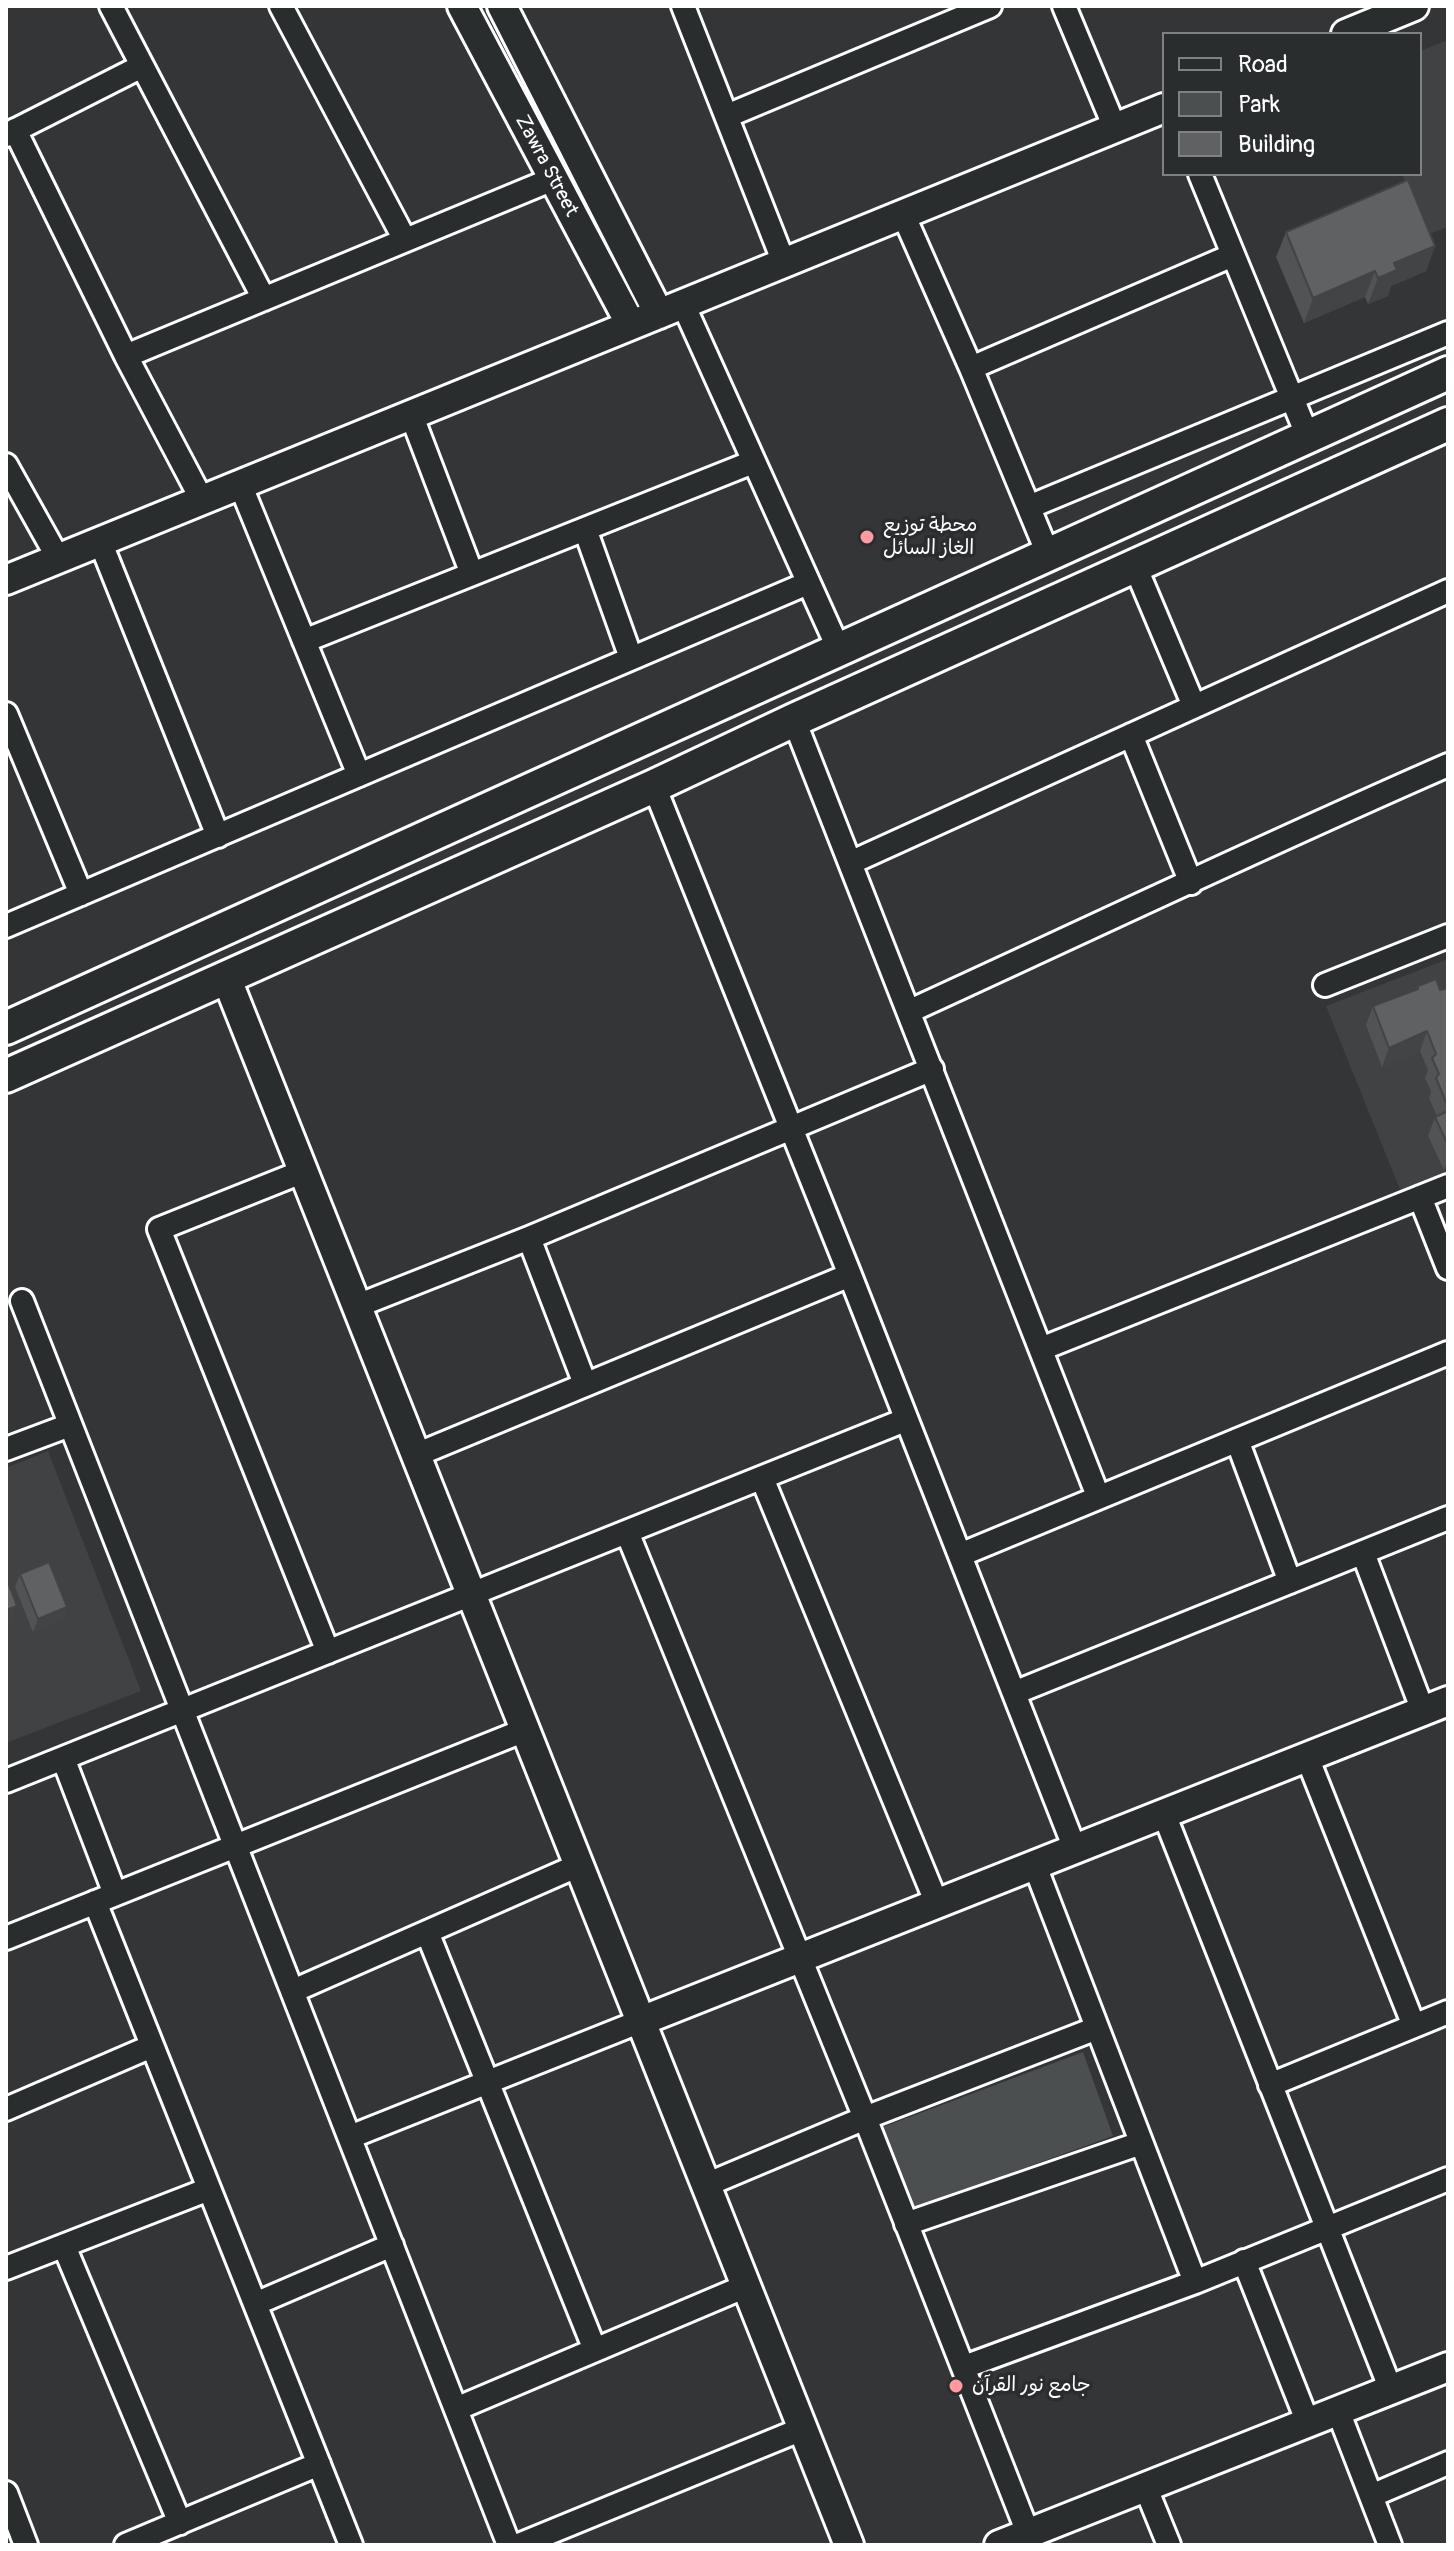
<!DOCTYPE html>
<meta charset="utf-8">
<style>
body{margin:0}
#map{position:relative;width:1454px;height:2551px;overflow:hidden;background:#333536;font-family:Pangolin,sans-serif}
canvas{display:block}
.frame{position:absolute;inset:0;border:8px solid #fff;pointer-events:none}
.legend{position:absolute;left:1162px;top:32px;width:260px;height:144px;box-sizing:border-box;background:#2a2d2e;border:2px solid #7f8182;margin:0;padding:10px 14px;list-style:none;font-size:24px;color:#fff}
.legend li{display:flex;align-items:center;gap:16px;height:40px}
.legend b{width:40px;border:2px solid #7f8182}
</style>
<div id="map">
<canvas width="1454" height="2551"></canvas>
<div class="frame"></div>
<ul class="legend">
<li><b style="height:10px;background:#2a2d2e"></b>Road</li>
<li><b style="height:22px;background:#4c4f50"></b>Park</li>
<li><b style="height:22px;background:#5f6162"></b>Building</li>
</ul>
</div>
<script>
const ctx = document.querySelector('canvas').getContext('2d');
ctx.lineJoin = 'round';
function fillPath(path, color) { ctx.fillStyle = color; ctx.fill(path, 'evenodd'); }
function trace(path, color, width, dash) { ctx.strokeStyle = color; ctx.lineWidth = width; ctx.lineCap = dash ? 'butt' : 'round'; ctx.setLineDash(dash || []); ctx.stroke(path); }
function label(font, color, halo, rows, align = 'center') {
  ctx.font = font + ' Pangolin,"Playpen Sans Arabic",sans-serif'; ctx.lineWidth = 7; ctx.setLineDash([]); ctx.textBaseline = 'middle'; ctx.strokeStyle = halo; ctx.fillStyle = color; for (const [text, x, y, turn = 0] of rows) {
    ctx.save(); ctx.translate(x, y); ctx.rotate((+turn || 0) * Math.PI / 180); ctx.textAlign = isNaN(turn) ? turn : align; if (halo) ctx.strokeText(text, 0, 0); ctx.fillText(text, 0, 0); ctx.restore();
  }
}
fillPath(new Path2D(`
 M1445,41L1448,48V227L1426,235L1402,174H1420V51Z
 M1448,959V1179L1403,1197L1326,1006Z
 M48,1451L141,1691L6,1743V1468Z`), '#404243');
fillPath(new Path2D(`
 M1083,2052L1113,2136L913,2208L883,2127Z`), '#4c4f50');
const minor = new Path2D(`
 M111,6L264,299
 M281,6L405,240
 M683,6L784,263
 M1064,6L1115,128
 M727,116L990,6
 M15,130L126,356L202,500
 M6,135L142,66
 M1200,174L1308,437
 M903,214L971,368L1048,554
 M683,304L839,650
 M126,356L553,179
 M971,368L1233,255
 M411,414L472,574
 M6,465L58,558
 M240,484L359,775
 M1029,507L1448,333
 M585,529L631,658
 M100,541L218,836
 M1135,566L1194,706
 M304,641L753,462
 M6,714L81,894
 M794,720L1098,1496
 M1131,735L1191,883
 M654,786L850,1275L1075,1849
 M850,863L1448,591
 M6,926L808,583
 M1325,985L1448,936
 M910,1011C1089,929 1267,844 1448,765
 M304,1171L159,1229L328,1652
 M1420,1197L1448,1268
 M529,1238L585,1384
 M22,1301L509,2545
 M357,1306L529,1238L932,1069
 M1041,1349L1448,1186
 M1237,1440L1290,1582
 M6,1449L70,1425
 M416,1455L850,1275
 M762,1478L937,1904
 M627,1532L865,2118L1028,2533
 M1363,1553L1423,1711
 M960,1555L1448,1353
 M1014,1693L1448,1518
 M1307,1757L1414,2026
 M63,1758L115,1894
 M6,1781L905,1420
 M1164,1814L1391,2390
 M1035,1866L1195,2282
 M95,1902L351,2545
 M427,1932L595,2350
 M6,1938L525,1730
 M293,1991L579,1865
 M1270,2085L1448,2012
 M6,2109L152,2046
 M350,2137L641,2021
 M706,2185L865,2118L1097,2028
 M906,2224L1141,2143
 M64,2246L180,2523
 M1244,2261L1308,2423
 M6,2268L209,2189
 M255,2304L392,2245
 M964,2367L1195,2282L1448,2179
 M456,2409L746,2286
 M1338,2411L1390,2545
 M1145,2486L1169,2545
 M6,2493L26,2545
 M1371,2496L1448,2463
 M126,2545L319,2464
 M519,2545L802,2429`);
const tertiary = new Path2D(`
 M462,6L631,325
 M502,6L659,314
 M1346,34L1414,6
 M6,580L1164,108
 M226,977L849,2545
 M641,2021L1448,1701
 M999,2545L1448,2367`);
const secondary = new Path2D(`
 M6,1028L1448,373
 M6,1076L654,786L794,720L1448,424`);
trace(minor, '#fff', 28);
trace(tertiary, '#fff', 34);
trace(secondary, '#fff', 38);
trace(minor, '#2a2d2e', 22);
trace(tertiary, '#2a2d2e', 28);
trace(secondary, '#2a2d2e', 32);
fillPath(new Path2D(`
 M1286,232L1435,246L1426,271L1391,286L1388,296L1368,304L1365,297L1304,323L1276,257Z
 M1418,986L1440,990L1448,988V1168L1444,1170L1428,1136L1435,1117L1437,1116L1429,1098L1431,1091L1425,1078L1428,1070L1420,1051L1382,1067L1366,1025L1373,1006L1416,989Z
 M20,1574L67,1607L62,1620L33,1632L15,1587Z`), '#525354');
fillPath(new Path2D(`
 M1435,246L1426,271L1391,286L1388,296L1368,304L1378,278L1394,263Z
 M1375,271L1365,297L1304,323L1313,298Z
 M1427,1031L1420,1051L1382,1067L1389,1048Z
 M1448,1158V1168L1444,1170Z
 M17,1606L10,1625L6,1626V1610Z
 M67,1607L62,1620L33,1632L38,1619Z`), '#424445');
const building = new Path2D(`
 M1408,180L1435,246L1394,263L1397,270L1378,278L1375,271L1313,298L1286,232Z
 M1436,979L1440,990L1448,988V1107L1436,1078L1439,1074L1432,1058L1436,1054L1427,1031L1389,1048L1373,1006L1418,989V986Z
 M1448,1111V1145L1435,1117Z
 M49,1562L67,1607L38,1619L20,1574Z
 M6,1577L17,1606L6,1610Z`);
fillPath(building, '#5f6162');
trace(building, '#424445', 2);
for (const [x, y, r, color] of [
 [867,537,8,"#ff9aa2"],
 [956,2386,8,"#ff9aa2"]
]) { const dot = new Path2D(); dot.arc(x, y, r, 0, 2 * Math.PI); ctx.fillStyle = color; ctx.fill(dot); trace(dot, '#2a2d2e', 3); }
label('20px', '#fff', '#2a2d2e', [
 ["Zawra Street",546,166,62]
]);
label('20px', '#fff', '#2a2d2e', [
 ["محطة توزيع",883,526],
 ["الغاز السائل",883,549],
 ["جامع نور القرآن",972,2386]
], 'left');
</script>
